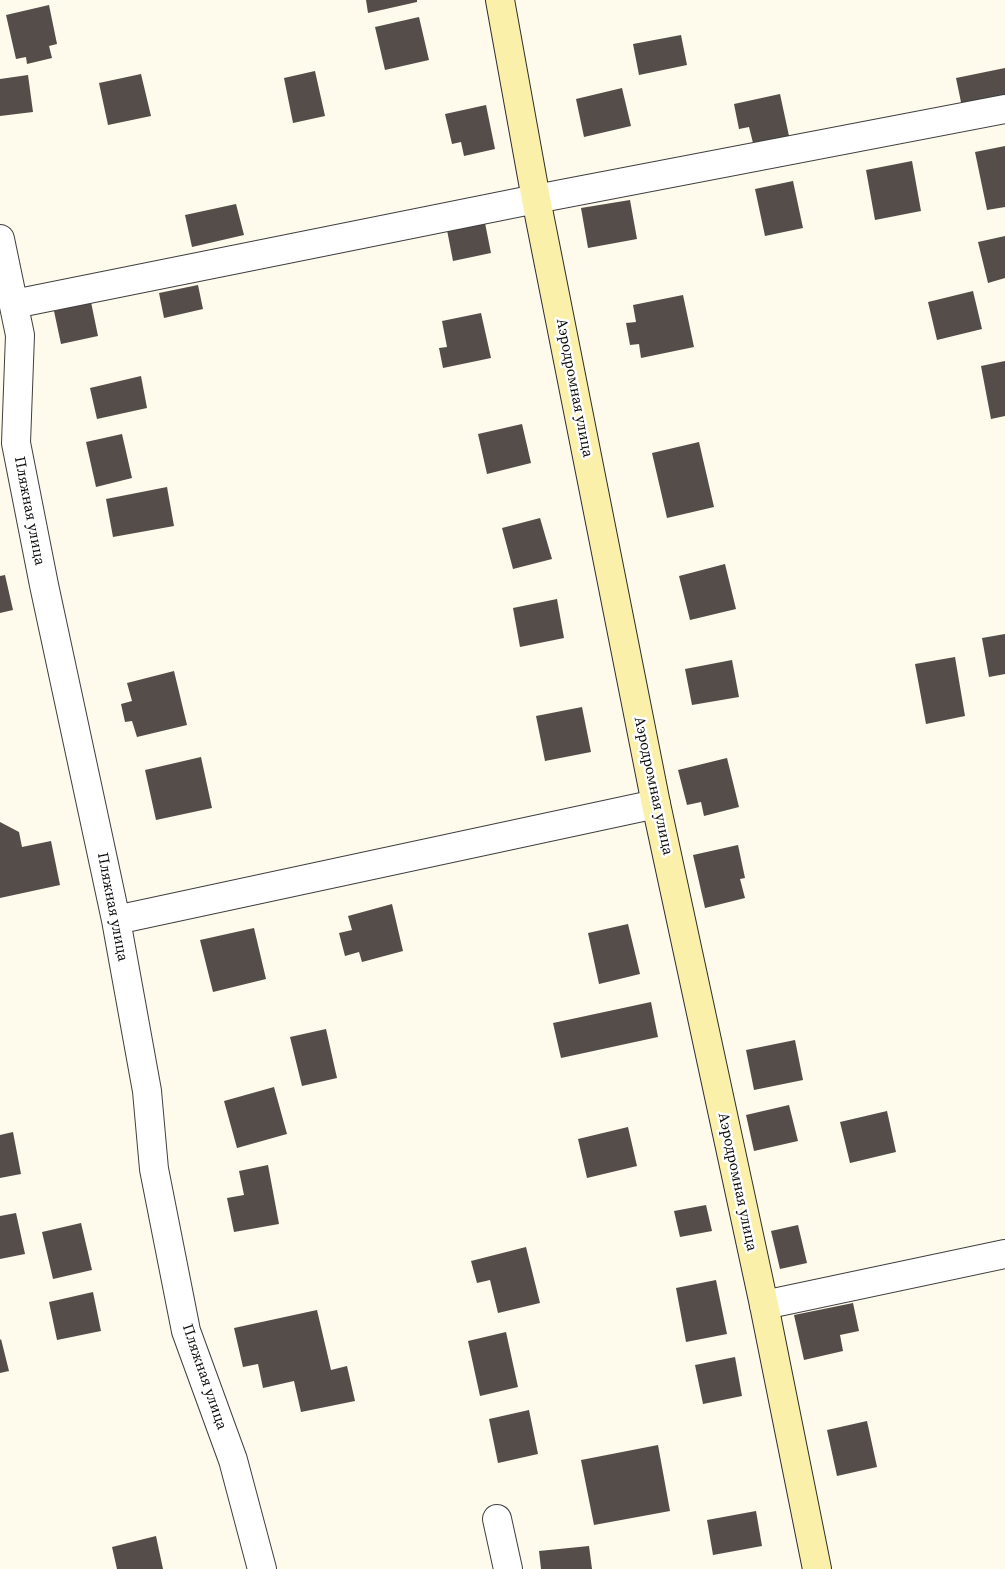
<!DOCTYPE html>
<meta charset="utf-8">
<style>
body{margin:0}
canvas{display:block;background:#fefaec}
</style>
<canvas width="1005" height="1569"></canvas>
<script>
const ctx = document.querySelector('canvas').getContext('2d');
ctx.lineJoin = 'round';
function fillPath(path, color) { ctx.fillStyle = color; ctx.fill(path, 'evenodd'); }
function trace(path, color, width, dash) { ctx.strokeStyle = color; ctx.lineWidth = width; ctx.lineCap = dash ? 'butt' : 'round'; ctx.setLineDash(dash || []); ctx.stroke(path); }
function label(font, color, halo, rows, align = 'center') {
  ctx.font = font + ' "Source Serif 4",serif'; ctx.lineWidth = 5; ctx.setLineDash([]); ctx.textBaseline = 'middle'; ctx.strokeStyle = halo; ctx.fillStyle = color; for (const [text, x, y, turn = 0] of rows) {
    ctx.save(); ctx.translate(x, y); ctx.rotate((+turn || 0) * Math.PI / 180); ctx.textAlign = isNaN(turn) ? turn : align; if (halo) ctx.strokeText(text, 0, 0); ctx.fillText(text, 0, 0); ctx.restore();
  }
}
fillPath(new Path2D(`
 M366,0H417V2L368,13Z
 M49,5L57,44L49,46L52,58L27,64L26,57L16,59L6,15Z
 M419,17L429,60L385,70L375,27Z
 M681,35L687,65L639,75L633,44Z
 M1005,68V98L962,107L956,78Z
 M315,71L325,116L293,123L284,78Z
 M141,74L151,116L108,125L99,83Z
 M28,75L33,112L0,116V79Z
 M622,88L631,126L584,137L576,99Z
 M780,94L789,136L753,143L749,127L739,129L734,104Z
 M486,105L495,149L464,156L461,142L452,144L445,114Z
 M1005,146V207L987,210L975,152Z
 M912,161L921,211L875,220L866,170Z
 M793,181L803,228L765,236L755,189Z
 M630,200L637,239L588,248L581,208Z
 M236,204L244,235L192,247L185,215Z
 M485,223L491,253L453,261L447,230Z
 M1005,236V278L988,283L978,242Z
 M198,285L203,309L164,318L159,293Z
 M973,291L982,329L937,340L928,302Z
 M683,295L694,347L641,358L639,344L630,345L626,323L636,322L633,305Z
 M91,302L98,336L61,344L54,311Z
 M481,313L491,358L443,368L439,348L447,347L442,321Z
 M1005,361V416L991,419L981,366Z
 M141,376L147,408L97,419L90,388Z
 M522,424L531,463L487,474L478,434Z
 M122,434L132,478L96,487L86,442Z
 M699,442L714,507L667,518L652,453Z
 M167,487L174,526L113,537L106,499Z
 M540,518L552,559L513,569L502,528Z
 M725,564L736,609L690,620L679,576Z
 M5,575L13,610L0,613V576Z
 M557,599L564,638L520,647L513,608Z
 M1005,634V674L989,677L982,638Z
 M955,657L965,716L926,724L915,664Z
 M732,660L739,697L692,705L685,669Z
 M174,671L187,725L137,737L132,721L125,722L121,704L132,701L127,683Z
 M582,707L591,752L545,761L536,716Z
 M201,757L212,808L156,820L145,770Z
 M727,758L739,807L704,816L701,802L687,805L678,770Z
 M0,822L19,832L22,847L51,841L60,885L0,898Z
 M738,845L745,878L740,879L745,898L705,908L693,855Z
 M392,904L403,951L362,962L359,952L345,956L339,933L352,930L348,916Z
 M628,924L640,974L599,984L588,933Z
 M254,928L266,979L213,992L200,940Z
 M651,1002L658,1037L561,1058L553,1023Z
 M326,1029L337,1078L302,1086L290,1037Z
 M795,1040L803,1080L754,1090L746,1050Z
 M274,1087L287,1134L237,1148L224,1101Z
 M789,1105L798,1141L754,1151L746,1115Z
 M887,1111L896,1152L850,1163L840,1122Z
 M628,1127L637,1166L587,1178L578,1139Z
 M13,1132L21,1174L0,1178V1135Z
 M268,1165L279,1224L234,1232L227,1198L244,1195L239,1171Z
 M706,1205L712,1231L680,1237L674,1211Z
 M16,1213L25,1254L0,1259V1216Z
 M81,1223L92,1270L53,1279L42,1232Z
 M798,1225L807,1263L780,1269L771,1231Z
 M526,1247L540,1303L498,1313L490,1280L477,1283L471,1261Z
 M716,1280L727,1334L686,1342L676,1288Z
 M93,1292L101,1331L57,1340L49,1302Z
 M853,1303L859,1331L840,1335L843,1351L804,1360L794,1315Z
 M317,1310L331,1370L347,1366L355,1401L301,1412L294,1381L263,1388L258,1364L243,1367L234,1328Z
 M506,1332L518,1387L480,1396L468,1341Z
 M1,1339L9,1371L0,1373V1340Z
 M735,1357L742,1396L703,1404L695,1365Z
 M529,1410L538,1454L498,1463L489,1419Z
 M867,1421L877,1467L837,1476L827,1430Z
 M658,1445L670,1511L594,1525L581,1460Z
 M756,1511L762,1546L713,1555L707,1520Z
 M156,1536L163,1569H117L112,1547Z
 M589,1546L592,1569H541L539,1551Z`), '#544d49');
const street = new Path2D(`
 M0,239L20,335L16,443L44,585L116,920L147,1091L154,1169L186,1331L233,1460L262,1569
 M14,304L536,199L1005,109
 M116,920L656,804
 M764,1305L1005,1254
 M497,1519L508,1569`);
const secondary = new Path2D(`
 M500,0L536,199L656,804L764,1305L817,1569`);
trace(street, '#3f3f3f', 30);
trace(secondary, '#2e2e2e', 30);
trace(street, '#fff', 28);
trace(secondary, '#fbf0aa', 28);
label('15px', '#0c0c0c', '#fff', [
 ["Аэродромная улица",574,388,79],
 ["Пляжная улица",29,511,79],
 ["Аэродромная улица",653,786,78],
 ["Пляжная улица",112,907,79],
 ["Аэродромная улица",737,1182,78],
 ["Пляжная улица",204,1377,71]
]);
</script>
